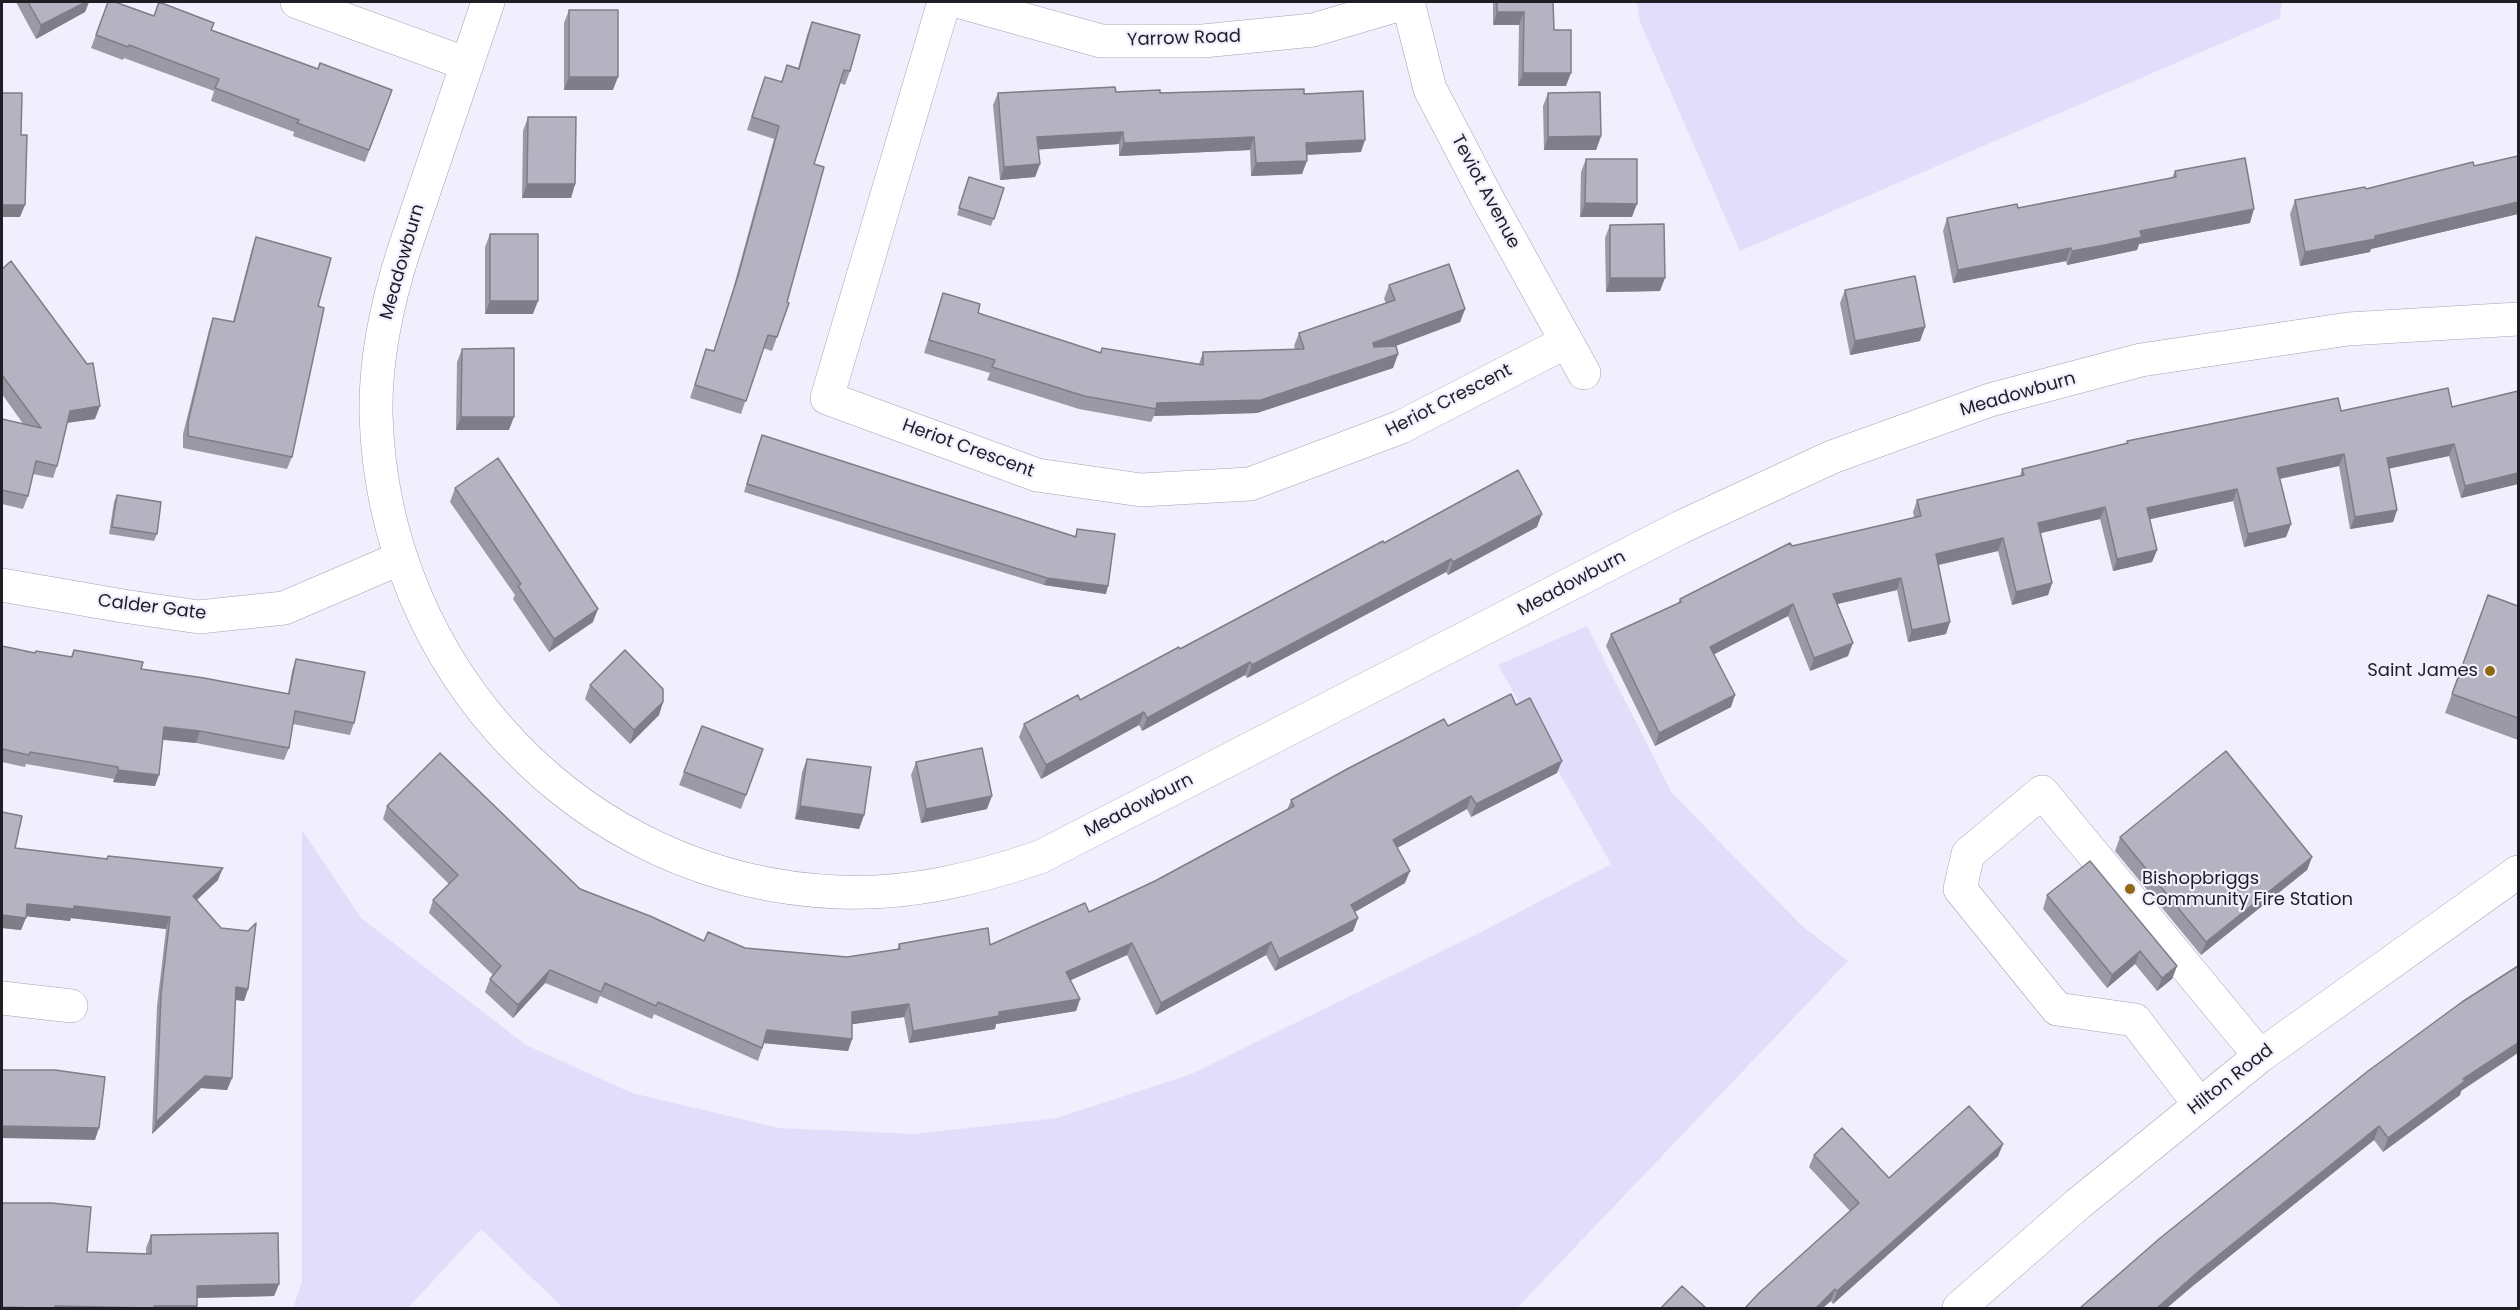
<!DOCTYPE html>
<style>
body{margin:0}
#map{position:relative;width:2520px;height:1310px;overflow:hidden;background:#f1effd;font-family:Poppins,sans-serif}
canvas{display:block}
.frame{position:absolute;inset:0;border:3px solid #1e1e24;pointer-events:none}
</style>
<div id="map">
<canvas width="2520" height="1310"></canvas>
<div class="frame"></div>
</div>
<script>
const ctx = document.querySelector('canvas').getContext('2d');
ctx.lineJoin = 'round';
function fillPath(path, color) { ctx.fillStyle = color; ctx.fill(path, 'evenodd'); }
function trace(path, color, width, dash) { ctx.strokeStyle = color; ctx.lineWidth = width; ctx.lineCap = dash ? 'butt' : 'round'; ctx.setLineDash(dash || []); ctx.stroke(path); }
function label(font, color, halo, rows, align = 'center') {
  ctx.font = font + ' Poppins,sans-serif'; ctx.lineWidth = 4.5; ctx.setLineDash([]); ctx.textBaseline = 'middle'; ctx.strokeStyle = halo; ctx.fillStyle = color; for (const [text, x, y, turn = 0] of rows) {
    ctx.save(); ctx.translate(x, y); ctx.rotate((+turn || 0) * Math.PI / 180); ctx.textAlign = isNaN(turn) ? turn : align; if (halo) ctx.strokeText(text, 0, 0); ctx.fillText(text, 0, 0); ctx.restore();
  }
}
fillPath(new Path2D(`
 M1637,2H2282L2280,18L1740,251L1640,22Z
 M1587,626L1672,793L1801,925L1848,961L1517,1308H563L481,1229L408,1308H293L302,1282V830L361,918L526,1045L632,1093L779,1128L914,1134L1057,1118L1191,1074L1481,932L1611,864L1498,665Z`), '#e2ddfb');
const minor = new Path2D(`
 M297,2L467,64
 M488,2L404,250C387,303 375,358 376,414C383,669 581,882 839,892C909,895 975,879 1040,857L1681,527L1832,457L1990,400L2141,360L2348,329L2518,319
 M944,2L827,398L1037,475L1141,490L1250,484L1401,427L1566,342
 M961,2L1101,41H1203L1313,30L1408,2
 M1408,2L1430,89L1487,198L1584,373
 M2,585L123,606L199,617L284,608L401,558
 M2,998L71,1006
 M2199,1104L2135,1020L2057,1009L1960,889L1968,854L2042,792L2260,1056
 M1959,1308L2078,1204L2260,1056L2518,872`);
trace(minor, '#a4a2b2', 34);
trace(minor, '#fff', 33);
fillPath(new Path2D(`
 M16,2H89L85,12L36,39Z
 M108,2L154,16L211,30L318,69L392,90L365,162L293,136L294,132L211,101L214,91L124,58L123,60L91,48Z
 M1493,2H1553L1554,30L1566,86H1518L1519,25H1493Z
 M569,10L613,90H564V23Z
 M812,22L850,71L845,85L840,83L814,164L787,302L789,303L772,351L763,348L741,414L690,398L706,349L714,351L733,289L774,139L747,130L760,90L781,82L787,65L798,68L807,35Z
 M1116,92L1304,94L1361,152L1306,155L1302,174L1251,176L1250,150L1119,156V144L1038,149L1040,164L1035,177L1000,180L993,105L998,93Z
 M1548,93L1601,136L1596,150H1544L1543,106Z
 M528,117L575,184L571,198H522L523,131Z
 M2518,156V214L2371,249L2370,252L2300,266L2290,214L2295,200L2366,189Z
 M1586,159L1632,217H1580L1581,172Z
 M2175,171L2250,223L2139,244L2137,250L2067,265L2066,261L1953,283L1943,231L1947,218L2018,208L2172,178Z
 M969,177L1004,188L991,226L957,215Z
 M1610,225L1660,291L1606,292L1605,238Z
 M490,234L533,314H485V247Z
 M256,237L318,306L292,457L287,469L183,448V434L209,330L213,318L233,321L252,249Z
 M2,269L95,419L67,423L57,466L53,478L33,474L28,496L23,509L2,504V419L24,425L2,394Z
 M1389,285L1465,309L1460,322L1396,346L1398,354L1393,368L1257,413L1154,416L1151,422L1079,409L987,380L990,373L924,353L943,293L978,313L1100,353L1102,348L1199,364L1203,352L1295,349L1294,346L1299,333L1386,303L1384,299Z
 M1845,290L1925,327L1920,341L1850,355L1840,303Z
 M462,349L509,430H456L457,362Z
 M2518,391V484L2461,498L2449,456L2389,468L2397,510L2393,522L2350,529L2339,466L2280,479L2291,524L2286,537L2244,547L2233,501L2149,519L2157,550L2152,562L2113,571L2100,519L2040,533L2052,583L2048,595L2012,605L1998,551L1939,565L1946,634L1908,642L1897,590L1837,604L1848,656L1810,671L1788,616L1714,654L1731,707L1655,746L1606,646L1611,634L1678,603L1680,599L1792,546L1914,518L1913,512L1917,500L2020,476L2022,469L2126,444L2127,441L2341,411L2452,407Z
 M759,443L1075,536L1077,529L1106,594L1044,585L744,492Z
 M455,488L593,622L549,652L513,599L515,595L450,502Z
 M117,495L157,534L154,541L109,534L114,502Z
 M1537,527L1448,575L1446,572L1247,678L1245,675L1142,731L1139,725L1041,779L1019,737L1024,724L1080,700L1384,543Z
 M2488,595L2518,606V740L2445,713Z
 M2,646L35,653L71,657L74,650L141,669L288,694L292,671L296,659L354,723L350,735L293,724L289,748L284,760L196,743L163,740L155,786L113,782L114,779L26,764L25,767L2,762Z
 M590,685L663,702L659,715L630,744L585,699Z
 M1516,705L1557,773L1471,817L1467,809L1397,848L1405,883L1355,912L1358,918L1353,931L1275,971L1266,955L1156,1015L1127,955L1071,980L1080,999L1076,1011L996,1024L995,1029L909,1043L904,1017L852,1024V1039L848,1051L764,1043L758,1061L654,1014L652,1019L600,996L597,1004L545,983L513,1018L485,992L490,979L493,975L429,913L433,900L449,884L383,819L387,806L704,941L745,948L847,957L897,950L899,944L990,945L1089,912L1155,881L1287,810L1291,800L1448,726Z
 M702,726L763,749L741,809L679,785Z
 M807,759L864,815L859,829L795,819L802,772Z
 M916,762L987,809L921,823L911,775Z
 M2,812L15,848L107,859L108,856L218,880L197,900L248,989L244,1001L235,1000L232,1078L227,1090L201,1088L152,1134L157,1006L166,929L71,918L70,921L26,916L21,930L2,928Z
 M2120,837L2312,857L2307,870L2201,955L2115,851Z
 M2047,895L2177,966L2172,979L2157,991L2135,964L2107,988L2043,909Z
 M2368,1071L2461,1091L2460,1095L2383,1152L2374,1140L2194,1285Z
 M2003,1144L1998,1156L1833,1304L1831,1301L1850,1211L1809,1167L1814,1155L1889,1178Z
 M151,1235L279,1284L274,1296L197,1298L196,1308H2L87,1252L146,1254V1248Z`), '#9c99a7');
fillPath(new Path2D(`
 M86,2H89L85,12L36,39L41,25Z
 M1497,12H1524L1519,25H1493Z
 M1523,73H1571L1566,86H1518Z
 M569,77H618L613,90H564Z
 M1123,132L1119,144L1033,150L1037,137Z
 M1601,136L1596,150H1544L1548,137Z
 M1254,137L1250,150L1119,156L1124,143Z
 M1365,140L1361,152L1301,155L1306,143Z
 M1307,161L1302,174L1251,176L1256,163Z
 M1040,164L1035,177L1000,180L1004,167Z
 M527,184H575L571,198H522Z
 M2518,202V214L2371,249L2370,252L2300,266L2305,252Z
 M1585,203L1637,204L1632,217H1580Z
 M2,205H25L20,217H2Z
 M2254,209L2250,223L2139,244L2137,250L2067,265L2072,251L2140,231Z
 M2071,248L2066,261L1953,283L1958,270Z
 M1610,278H1665L1660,291L1606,292Z
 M490,301H538L533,314H485Z
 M1465,309L1460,322L1368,356L1373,343Z
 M1925,327L1920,341L1850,355L1855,341Z
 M1398,354L1393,368L1257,413L1154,416L1157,403Z
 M100,406L95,419L65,423L70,411Z
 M461,417H514L509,430H456Z
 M2454,444L2449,456L2383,470L2387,458Z
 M2344,454L2339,466L2273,480L2277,468Z
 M2518,473V484L2461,498L2465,486Z
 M2237,489L2233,501L2142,521L2147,508Z
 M2105,507L2100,519L2033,535L2038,523Z
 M2397,510L2393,522L2350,529L2355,517Z
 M1542,514L1537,527L1448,575L1453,562Z
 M2291,524L2286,537L2244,547L2248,534Z
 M2003,538L1998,551L1932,566L1936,554Z
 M2157,550L2152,562L2113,571L2117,559Z
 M1451,559L1446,572L1247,678L1252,665Z
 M1047,578L1108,586L1106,594L1044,585Z
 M1901,578L1897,590L1829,606L1833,594Z
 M2052,583L2048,595L2012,605L2016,592Z
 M1793,604L1788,616L1705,659L1710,647Z
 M598,609L593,622L549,652L554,639Z
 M1950,622L1946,634L1908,642L1912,630Z
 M1853,643L1848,656L1810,671L1814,658Z
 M1250,662L1245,675L1142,731L1147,718Z
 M1735,695L1731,707L1655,746L1659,733Z
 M663,702L659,715L630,744L634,730Z
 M1144,712L1139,725L1041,779L1046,765Z
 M164,727L200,731L196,743L159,739Z
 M1562,761L1557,773L1471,817L1476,804Z
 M118,770L159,775L155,786L113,782Z
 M992,796L987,809L921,823L926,809Z
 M1471,796L1467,809L1388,853L1393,840Z
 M800,806L864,815L859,829L795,819Z
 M2312,857L2307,870L2201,955L2206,942Z
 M223,868L218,880L188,908L193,896Z
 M1410,871L1405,883L1346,917L1351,905Z
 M27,904L74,906L170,917L166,929L71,918L70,921L23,916Z
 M2,915L26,918L21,930L2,928Z
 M1358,918L1353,931L1275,971L1279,959Z
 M1271,942L1266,955L1156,1015L1161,1003Z
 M1132,943L1127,955L1062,984L1066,972Z
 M2140,951L2135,964L2107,988L2112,975Z
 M2177,966L2172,979L2157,991L2162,978Z
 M550,970L545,983L513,1018L518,1005Z
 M236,987L248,989L244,1001L231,999Z
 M1080,999L1076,1011L996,1024L995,1029L909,1043L913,1031L999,1012Z
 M909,1004L904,1017L847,1025L852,1012Z
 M767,1030L852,1039L848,1051L762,1043Z
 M2518,1043V1053L2461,1091L2460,1095L2383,1152L2388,1138L2463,1079Z
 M205,1076L232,1078L227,1090L201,1088L152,1134L156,1122Z
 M2,1126L99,1128L95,1140L2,1138Z
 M2379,1126L2374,1140L2194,1285L2167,1308H2157L2199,1271Z
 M2003,1144L1998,1156L1833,1304L1837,1291Z
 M279,1284L274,1296L193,1298L197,1286Z
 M1835,1289L1831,1301L1823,1308H1816Z
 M55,1306L143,1308H54Z
 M154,1306H197L196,1308H154Z
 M2,1307L40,1308H2Z`), '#7f7d88');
const building = new Path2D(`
 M28,2H86L41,25Z
 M108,2H115L154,16L159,2L214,23L211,30L318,69L320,63L392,90L369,150L297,123L299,120L215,88L219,79L129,45L128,47L96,35Z
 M1497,2H1553L1554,30H1571V73H1523L1524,12H1497Z
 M569,10H618V77H569Z
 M812,22L860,35L850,71L844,70L814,164L824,167L787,302L789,303L777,337L768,335L746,401L695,385L706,349L714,351L738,276L779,126L752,117L765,77L782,82L787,65L799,69Z
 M1115,87L1116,92L1160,90V93L1304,89V94L1363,91L1365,140L1306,143L1307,161L1256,163L1254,137L1124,143L1123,132L1037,137L1040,164L1004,167L998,93Z
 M1600,92L1601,136L1548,137V93Z
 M2,93H22L21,135H27L25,205H2Z
 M528,117H576L575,184H527Z
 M2518,156V202L2375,236V239L2305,252L2295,200L2365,187L2366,189L2473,162L2474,166Z
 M2245,158L2254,209L2140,231L2142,237L2105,245L2072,251L2071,248L1958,270L1947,218L2017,204L2018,208L2176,177L2175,171Z
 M1586,159H1637V204L1585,203Z
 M969,177L1004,188L994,219L959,208Z
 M1664,224L1665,278H1610V225Z
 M490,234H538V301H490Z
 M256,237L331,258L318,306L324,308L292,457L188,436V422L213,318L234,322Z
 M11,261L87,364L93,363L100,406L70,411L57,466L36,461L28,496L2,490V419L41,428L2,375V269Z
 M1449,264L1465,309L1373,343L1374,347L1396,346L1398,354L1261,400L1157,403L1156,409L1084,396L992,367L995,360L929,340L943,293L980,304L978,313L1101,353L1102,348L1203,365V352L1304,349L1299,333L1395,300L1389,285Z
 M1915,276L1925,327L1855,341L1845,290Z
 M514,348V417H461L462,349Z
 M2448,388L2452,407L2518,391V473L2465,486L2454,444L2387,458L2397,510L2355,517L2344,454L2277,468L2291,524L2248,534L2237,489L2147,508L2157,550L2117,559L2105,507L2038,523L2052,583L2016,592L2003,538L1936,554L1950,622L1912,630L1901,578L1833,594L1853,643L1814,658L1793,604L1710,647L1735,695L1659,733L1611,634L1681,602L1680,599L1790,543L1792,546L1921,516L1917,500L2024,475L2022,469L2128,443L2127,441L2338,398L2341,411Z
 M762,435L1076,537L1077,529L1115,534L1108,586L1047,578L747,484Z
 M498,458L598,609L554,639L518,586L521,584L455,488Z
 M1518,470L1542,514L1453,562L1451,559L1252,665L1250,662L1147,718L1144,712L1046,765L1024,724L1078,695L1080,700L1179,647L1180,649L1383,541L1384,543Z
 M117,495L161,502L157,534L112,527Z
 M2488,595L2518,606V718L2452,694Z
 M2,646L35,653L36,651L72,657L74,650L143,662L141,669L204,678L289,694L296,659L365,672L354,723L295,711L289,748L200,731L164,727L159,775L118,770V767L30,752L29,755L2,749Z
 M625,650L663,689V702L634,730L590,685Z
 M1511,694L1516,705L1530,698L1562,761L1476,804L1471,796L1393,840L1410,871L1351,905L1358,918L1279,959L1271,942L1161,1003L1132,943L1066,972L1080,999L999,1012V1016L913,1031L909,1004L852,1012V1039L767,1030L762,1048L658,1002L656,1006L605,983L601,992L550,970L518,1005L490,979L501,966L433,900L458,875L387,806L440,753L580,889L650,916L704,941L708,932L745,948L847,957L900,949L899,944L988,928L990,945L1085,903L1089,912L1155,881L1294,806L1291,800L1349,768L1444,719L1448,726Z
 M702,726L763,749L746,795L684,772Z
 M982,748L992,796L926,809L916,762Z
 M2226,751L2312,857L2206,942L2120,837Z
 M807,759L871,767L864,815L800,806Z
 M2,812L22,816L15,848L107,859L108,856L223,868L193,896L221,928L248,931L256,923L248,989L236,987L232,1078L205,1076L156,1122L161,994L170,917L74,906V909L27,904L26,918L2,915Z
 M2090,861L2177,966L2162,978L2140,951L2112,975L2047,895Z
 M2518,966V1043L2463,1079L2465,1081L2388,1138L2379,1126L2199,1271L2157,1308H2080L2159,1239L2368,1071L2462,1002Z
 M2,1070H55L105,1077L99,1128L2,1126Z
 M1969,1106L2003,1144L1837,1291L1835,1289L1816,1308H1745L1759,1293L1859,1203L1814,1155L1842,1128L1889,1178Z
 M2,1203H51L91,1207L87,1252L151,1254V1235L278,1233L279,1284L197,1286V1306H154V1308L55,1306V1308H40L2,1307Z
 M1682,1286L1706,1308H1661Z`);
fillPath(building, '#b5b2c2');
trace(building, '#7f7d88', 1.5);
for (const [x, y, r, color] of [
 [2490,671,6,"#8f690e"],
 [2130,889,6,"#8f690e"]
]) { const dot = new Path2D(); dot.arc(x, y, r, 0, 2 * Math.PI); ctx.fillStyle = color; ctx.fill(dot); trace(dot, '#f1effd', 2); }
label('18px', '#1e1e24', '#f1effd', [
 ["Yarrow Road",1184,39,-2],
 ["Teviot Avenue",1485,192,62],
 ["Meadowburn",403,262,-74],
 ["Meadowburn",2018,395,-16],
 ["Heriot Crescent",1449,401,-27],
 ["Heriot Crescent",968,449,20],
 ["Meadowburn",1572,584,-28],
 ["Calder Gate",152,608,7],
 ["Meadowburn",1139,806,-27],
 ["Hilton Road",2231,1080,-38]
]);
label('18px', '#1e1e24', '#f1effd', [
 ["Saint James",2478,671],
 ["Bishopbriggs",2142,879,"left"],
 ["Community Fire Station",2142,900,"left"]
], 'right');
</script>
